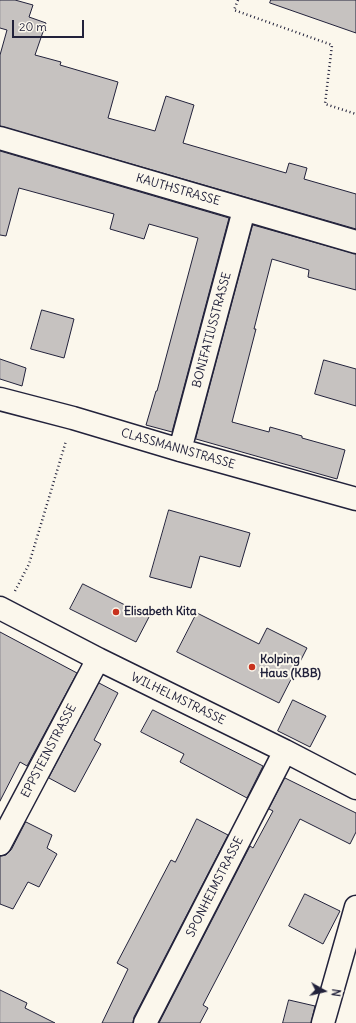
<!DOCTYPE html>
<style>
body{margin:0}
#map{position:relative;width:356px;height:1023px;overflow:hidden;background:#fbf7ec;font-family:Delius,sans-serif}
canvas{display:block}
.north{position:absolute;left:304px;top:971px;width:40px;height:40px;-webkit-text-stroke:3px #fbf7ec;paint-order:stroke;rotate:98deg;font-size:11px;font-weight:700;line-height:16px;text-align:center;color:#22223b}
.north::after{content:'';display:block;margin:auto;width:14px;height:18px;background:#22223b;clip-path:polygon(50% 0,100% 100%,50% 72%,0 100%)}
.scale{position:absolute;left:12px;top:20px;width:72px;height:18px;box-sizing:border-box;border:2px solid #22223b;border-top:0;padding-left:5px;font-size:12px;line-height:14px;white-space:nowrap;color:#22223b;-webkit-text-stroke:3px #fbf7ec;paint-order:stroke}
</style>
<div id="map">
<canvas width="356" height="1023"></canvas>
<div class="north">N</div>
<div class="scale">20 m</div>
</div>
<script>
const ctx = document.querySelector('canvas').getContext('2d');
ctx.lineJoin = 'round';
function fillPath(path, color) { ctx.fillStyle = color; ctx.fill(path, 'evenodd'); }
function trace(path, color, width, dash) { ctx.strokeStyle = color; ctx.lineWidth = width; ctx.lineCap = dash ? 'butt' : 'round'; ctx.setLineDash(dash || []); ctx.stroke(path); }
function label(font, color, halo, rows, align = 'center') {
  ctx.font = font + ' Delius,sans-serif'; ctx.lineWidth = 4; ctx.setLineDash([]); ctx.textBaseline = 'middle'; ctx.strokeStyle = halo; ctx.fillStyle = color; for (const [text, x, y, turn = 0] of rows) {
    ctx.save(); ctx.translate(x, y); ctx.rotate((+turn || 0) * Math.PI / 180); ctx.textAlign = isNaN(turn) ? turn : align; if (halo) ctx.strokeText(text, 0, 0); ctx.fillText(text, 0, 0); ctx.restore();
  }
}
const building = new Path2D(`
 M0,0H15L33,5L29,17L46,23L35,55L61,62L60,65L118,82L108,118L155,131L166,96L194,105L183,143L286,173L289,163L307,168L304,179L356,194V229L0,126V55L7,30L0,28Z
 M271,0H356V33L270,3Z
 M0,151L229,218L172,432L146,425L156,391H157L198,238L149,224L144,239L110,229L114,214L19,188L6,236L0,235Z
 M253,225L356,254V290L308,277L309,270L272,259L254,329H256L232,422L269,432L270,427L302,436V438L345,450L337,479L196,439Z
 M42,310L74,319L64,358L31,349Z
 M0,359L26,368L22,386L0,379Z
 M324,360L356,369V406L315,394Z
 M169,510L250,533L240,567L200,556L191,588L150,577Z
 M83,584L149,617L136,642L70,609Z
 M197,613L259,644L267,628L307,648L279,703L177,652Z
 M0,632L77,673L27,766L20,762L0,801Z
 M99,683L118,693L94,740L101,744L75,792L49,778Z
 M293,700L326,716L310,747L278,731Z
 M153,710L263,766L247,798L180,762L184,754L141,732Z
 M285,778L356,813V832L350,844L300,819L203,1005L208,1008L200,1023H159L250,846L253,848L273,811L269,809Z
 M197,819L228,835L134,1017L133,1023H102L128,969L117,963L171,860L175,862Z
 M26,822L52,835L47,848L57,854L39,887L28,882L13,909L0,904V856L6,855L11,850Z
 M305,894L340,911L323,944L289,926Z
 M0,990L27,1003L25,1008L55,1023H0Z
 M289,1000L315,1006L311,1023H283Z`);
fillPath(building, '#c6c2c0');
trace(building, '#22223b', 1);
const minor = new Path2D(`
 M0,138L356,242
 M0,399L73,418L180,450L356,499
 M180,450L244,210
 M0,608L98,659L285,751L356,788
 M0,844L98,659
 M145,1023L285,751
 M323,1023L356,907`);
trace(minor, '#22223b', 25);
trace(new Path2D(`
 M238,0L234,10L332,45L325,104L356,114
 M15,591L29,564L66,441`), '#22223b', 2.5, [1, 3]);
trace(minor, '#fbf7ec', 22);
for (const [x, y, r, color] of [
 [116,612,4,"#c8321e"],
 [252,667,4,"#c8321e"]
]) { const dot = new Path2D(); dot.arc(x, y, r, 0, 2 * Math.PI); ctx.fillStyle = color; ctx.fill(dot); trace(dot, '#fbf7ec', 1.5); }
label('12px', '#22223b', '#fbf7ec', [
 ["KAUTHSTRASSE",178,190,16],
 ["BONIFATIUSSTRASSE",212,330,-75],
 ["CLASSMANNSTRASSE",178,449,16],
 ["WILHELMSTRASSE",178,699,26],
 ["EPPSTEINSTRASSE",49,751,-62],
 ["SPONHEIMSTRASSE",215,887,-63]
]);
label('bold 12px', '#22223b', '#fbf7ec', [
 ["Elisabeth Kita",124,612],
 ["Kolping",260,660],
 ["Haus (KBB)",260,674]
], 'left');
</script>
